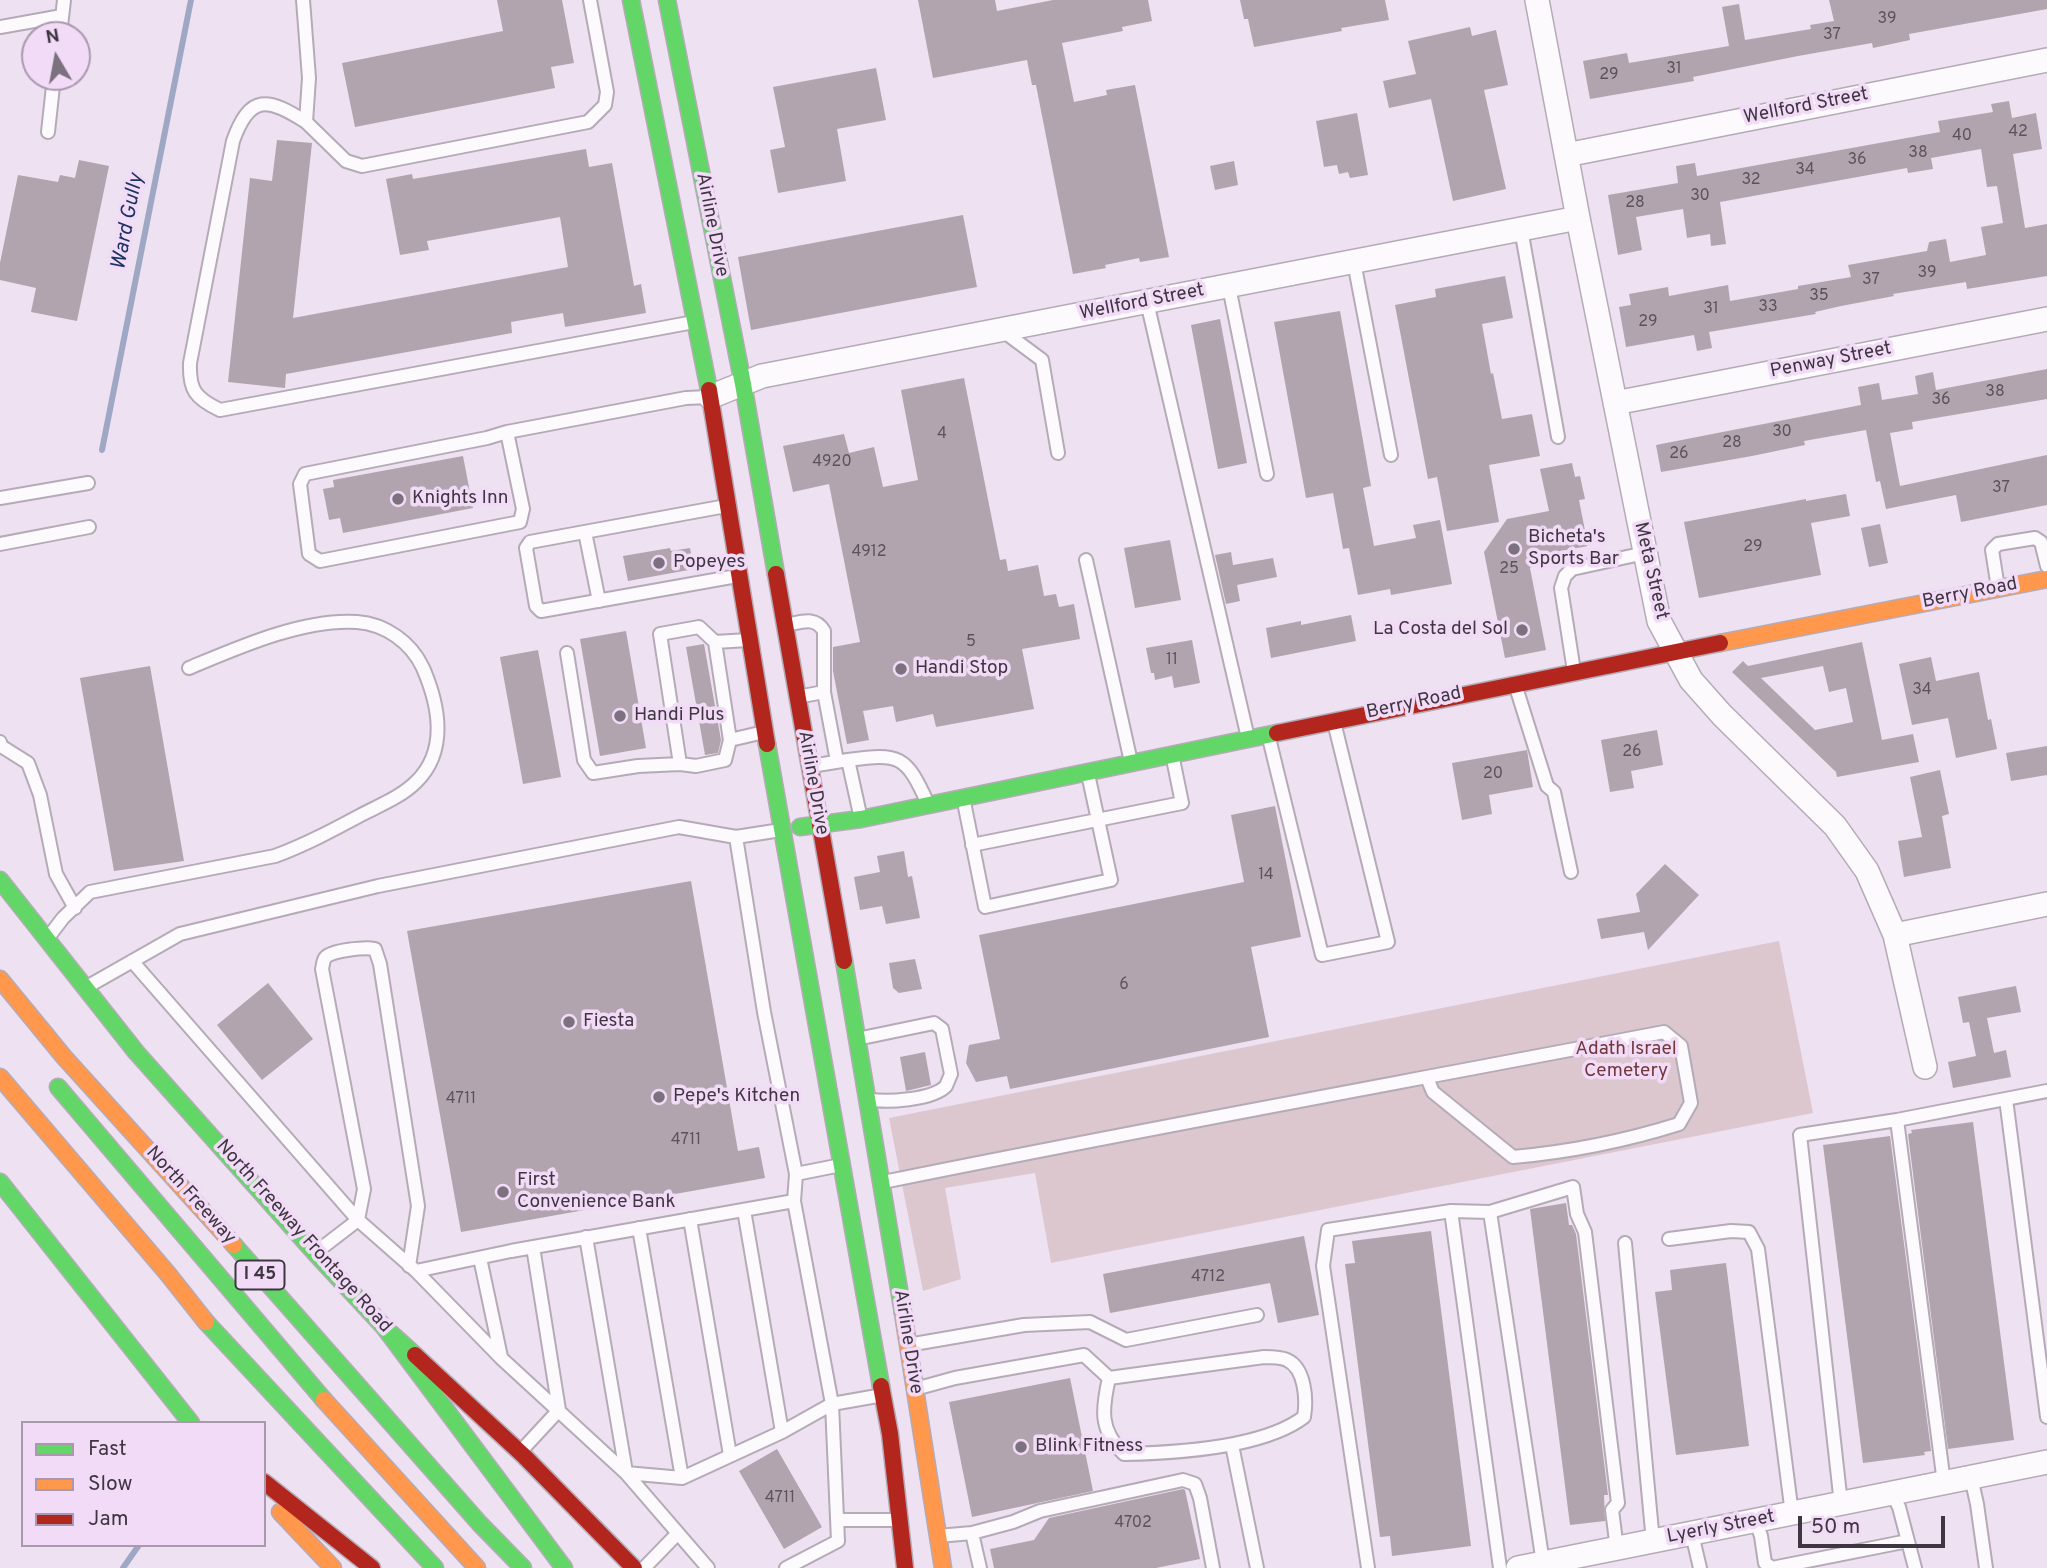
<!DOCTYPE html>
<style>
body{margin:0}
#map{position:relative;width:2047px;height:1568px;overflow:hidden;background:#eee1f1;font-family:Overpass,sans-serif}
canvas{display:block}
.legend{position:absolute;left:21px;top:1421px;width:245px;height:126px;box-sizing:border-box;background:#f1dbf7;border:2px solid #aa99ae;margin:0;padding:9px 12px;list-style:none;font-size:21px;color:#3f3641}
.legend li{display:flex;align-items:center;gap:14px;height:35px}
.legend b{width:35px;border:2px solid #aa99ae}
.north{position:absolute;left:21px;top:21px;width:70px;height:70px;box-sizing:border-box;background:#f1dbf7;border:2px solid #aa99ae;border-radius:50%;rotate:350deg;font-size:19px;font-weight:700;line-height:28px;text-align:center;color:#3f3641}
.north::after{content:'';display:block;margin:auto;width:24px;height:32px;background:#7c727f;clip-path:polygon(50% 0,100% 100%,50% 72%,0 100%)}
.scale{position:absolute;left:1798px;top:1516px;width:147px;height:32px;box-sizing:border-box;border:4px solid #3f3641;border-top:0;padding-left:9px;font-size:21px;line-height:24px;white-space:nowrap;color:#3f3641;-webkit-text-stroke:5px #f1dbf7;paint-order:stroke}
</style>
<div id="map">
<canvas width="2047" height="1568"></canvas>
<ul class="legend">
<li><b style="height:9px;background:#63d668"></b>Fast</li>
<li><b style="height:9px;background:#ff974d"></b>Slow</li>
<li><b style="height:9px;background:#b3261e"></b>Jam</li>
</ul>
<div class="north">N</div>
<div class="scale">50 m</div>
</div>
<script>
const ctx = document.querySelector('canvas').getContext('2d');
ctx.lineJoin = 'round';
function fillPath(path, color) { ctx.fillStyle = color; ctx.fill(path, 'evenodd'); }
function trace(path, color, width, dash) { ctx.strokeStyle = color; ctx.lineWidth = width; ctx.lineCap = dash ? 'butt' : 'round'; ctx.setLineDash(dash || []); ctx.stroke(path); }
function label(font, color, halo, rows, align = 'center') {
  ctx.font = font + ' Overpass,sans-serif'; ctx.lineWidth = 7; ctx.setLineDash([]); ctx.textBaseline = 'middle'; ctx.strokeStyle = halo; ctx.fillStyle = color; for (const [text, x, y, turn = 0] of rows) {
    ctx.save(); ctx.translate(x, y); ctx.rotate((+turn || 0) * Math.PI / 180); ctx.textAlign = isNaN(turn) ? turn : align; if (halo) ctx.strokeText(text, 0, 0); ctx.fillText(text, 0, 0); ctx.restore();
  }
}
fillPath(new Path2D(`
 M1779,941L1813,1113L1051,1263L1035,1173L945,1188L961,1279L923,1291L889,1118Z`), '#ddc7ce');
trace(new Path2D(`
 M102,450L191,0
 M123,1568L139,1545`), '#9ea8c4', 6);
fillPath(new Path2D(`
 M497,0H562L574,63L551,67L555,88L355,127L342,63L503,31Z
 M918,0H995L997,11L1053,0H1148L1152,21L1122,27L1123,31L1062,43L1074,102L1107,95L1106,90L1135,85L1169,257L1140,262L1139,258L1105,265L1106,268L1073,274L1036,85H1032L1027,60L933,78Z
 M1240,0H1385L1389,20L1341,28L1342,31L1254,47L1248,19H1244Z
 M1829,0H2047V9L1909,34L1910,40L1873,48L1872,43L1798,56L1693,77L1694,81L1590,99L1583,61L1627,53L1629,63L1729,46L1722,7L1739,4L1745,40L1811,29L1810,25L1834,21Z
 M1470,27L1472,36L1496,30L1508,85L1484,90L1506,189L1453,201L1431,99L1389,108L1383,81L1416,74L1408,41Z
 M876,68L886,120L837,129L846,181L778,193L770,150L785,147L773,87Z
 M2009,101L2012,118L2036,113L2042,149L2013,154L2025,228L2047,224V276L1967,289L1966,282L1893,294L1894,296L1841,306L1815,312L1816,314L1709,332L1712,348L1697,351L1694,335L1626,347L1619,307L1631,305L1629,294L1668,287L1669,296L1728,285L1730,301L1798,289V286L1851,277L1848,265L1927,251L1929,242L1946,239L1950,262L1986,255L1981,227L2003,223L1997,186L1987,187L1981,149L1931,158L1933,169L1908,173L1907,168L1720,202L1726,244L1711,246L1710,234L1687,238L1683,209L1636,217L1642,250L1618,255L1608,195L1678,183L1676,166L1695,163L1697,176L1940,132L1938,121L1993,112L1991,104Z
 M1357,113L1368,175L1350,178L1348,172L1339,174L1337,165L1324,167L1316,121Z
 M277,140L312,143L293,318L568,267L560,217L427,241L429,250L400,255L386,179L412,174L413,179L586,149L589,167L612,163L634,286L641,284L646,313L565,327L563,313L511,322L512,333L286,374L285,388L228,382L250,178L272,181Z
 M79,160L109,166L77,321L31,312L36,288L0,280V263L18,175L58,182L60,175L75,178Z
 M1234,161L1238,185L1215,190L1210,166Z
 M963,215L977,287L751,330L738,257Z
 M1505,276L1513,318L1482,324L1491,374L1493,373L1502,419L1532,414L1540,456L1489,465L1499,522L1447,531L1437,477L1428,479L1395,305L1436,297L1435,289Z
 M1340,311L1371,486L1363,488L1374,546L1416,538L1413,525L1440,520L1452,584L1391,595L1390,589L1358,595L1349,548L1343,549L1333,493L1306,498L1274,322Z
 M1220,319L1247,463L1218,469L1191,325Z
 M2047,369V399L1912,422L1913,429L1890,433L1900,486L2047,455V505L1961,522L1956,495L1886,509L1880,481L1876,482L1866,430L1804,441L1805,445L1752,456L1661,472L1656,445L1861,405L1858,387L1879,383L1882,400L1918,394L1915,376L1933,372L1936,390Z
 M964,378L1000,560L1006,559L1008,571L1038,565L1044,596L1056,594L1059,607L1074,604L1080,639L1022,649L1034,709L936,727L933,714L896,722L893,706L863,711L869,740L847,744L833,671V647L860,642L829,484L793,492L783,446L844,434L849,453L874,447L883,487L918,480L901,390Z
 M463,456L473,508L343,533L340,518L329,520L323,489L334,487L333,480Z
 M1572,463L1575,477L1580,476L1585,499L1579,500L1588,546L1539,555L1530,568L1546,650L1505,658L1484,552L1507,519L1549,511L1540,469Z
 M1846,494L1850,516L1811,523L1821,575L1699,598L1684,522L1806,499V501Z
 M1880,524L1888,563L1869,567L1861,528Z
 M1170,540L1181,600L1135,608L1124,548Z
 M670,548L671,551L690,548L694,569L628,581L623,556Z
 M1231,552L1233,565L1273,558L1277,577L1237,585L1240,601L1226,604L1215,555Z
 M1351,615L1356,641L1271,658L1266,628L1301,621V625Z
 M626,631L646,748L600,756L580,639Z
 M1192,640L1200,683L1174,688L1172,676L1155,680L1154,673H1151L1146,648Z
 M1862,642L1882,740L1913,734L1919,762L1837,777L1836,772L1732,672L1743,661L1748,666ZM1823,666L1829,692L1846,688L1853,722L1815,730L1761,678Z
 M704,644L721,740L718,753L705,755L686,647Z
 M538,650L561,777L523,784L500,657Z
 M1931,657L1936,681L1979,672L1988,720L1991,719L1997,749L1956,758L1948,718L1912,725L1899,664Z
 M150,666L184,861L114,871L80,678Z
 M1657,730L1663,765L1631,771L1634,788L1610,792L1601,740Z
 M2047,746V775L2011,781L2006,753Z
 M1527,750L1533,787L1489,795L1492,814L1462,820L1452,763Z
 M1940,770L1949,814L1942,816L1951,868L1904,877L1898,841L1922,837L1910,777Z
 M1275,806L1301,937L1251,947L1269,1037L1010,1089L1007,1076L976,1082L966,1063L969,1045L1000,1039L979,935L1244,882L1231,815Z
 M904,851L908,877L912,876L920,918L886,924L882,906L860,910L854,877L880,872L877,856Z
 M1665,864L1699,895L1648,950L1644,932L1601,939L1597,919L1640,912L1636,894Z
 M691,881L738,1151L759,1147L765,1178L461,1232L407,931Z
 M915,959L922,989L899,993L893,988L889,963Z
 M268,983L313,1039L262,1080L217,1025Z
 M2016,986L2021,1012L1987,1018L1994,1053L2006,1050L2011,1077L1953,1088L1948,1062L1976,1056L1969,1022L1963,1023L1958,997Z
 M925,1052L931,1085L906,1091L900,1057Z
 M1973,1122L2014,1440L1948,1449L1908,1134L1912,1133L1911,1130Z
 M1890,1136L1931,1451L1924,1452L1925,1455L1863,1463L1823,1145Z
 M1566,1203L1569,1225H1572L1576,1234L1608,1495H1604L1605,1521L1570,1525L1530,1209Z
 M1431,1231L1471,1546L1392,1556L1390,1536L1380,1537L1345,1264L1355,1263L1352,1241Z
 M1304,1236L1319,1315L1278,1323L1270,1283L1110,1313L1103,1274Z
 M1726,1263L1749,1446L1676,1455L1655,1292L1672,1290L1670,1270Z
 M1070,1378L1093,1491L972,1517L949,1402Z
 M777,1449L822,1527L784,1549L739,1471Z
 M1183,1489L1185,1490L1200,1559L1156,1568H994L990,1549L1034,1540L1049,1518Z`), '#b1a4ae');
const lane = new Path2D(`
 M303,0L309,78L306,122L346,161L362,166L588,122L605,105L607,92L590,0
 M0,27L62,16
 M60,35L64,0
 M306,122C268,98 250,93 233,141L190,363C189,390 195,398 220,410L694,322
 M48,132L54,77
 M1521,229L1558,437
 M1354,262L1391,455
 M1229,287L1267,474
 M1147,302L1248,738
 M1003,331L1042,360L1058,453
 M507,432L523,509L520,522L320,561L309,554L300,484L305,474L487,438L507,432L686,398L709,397
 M0,498L88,483
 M726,506L530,542L526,548L536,606L541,611L737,576
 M585,532L599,601
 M0,544L89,527
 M1086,560L1131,762
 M1998,588L1992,550L1998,544L2035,538L2041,542L2047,566
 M786,625C802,622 815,616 824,631V692
 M715,642L730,740L764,732
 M567,653L584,760L593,773L638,766L680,764L696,766L725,760L730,740
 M1574,671L1561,588L1565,576L1572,569L1645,553
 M1515,684L1547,786L1554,792L1571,872
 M797,697L824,692L837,761
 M1268,734L1322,955L1388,942L1334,722
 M0,742L1,746L28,763L40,795L56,874L75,908
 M848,760C900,753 906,755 928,804
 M680,764L660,634L699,627L715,642L748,640
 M811,766L848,760L861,819
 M963,797L985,907L1111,880L1088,774
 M736,837L764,1012L796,1174L794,1201L832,1404L838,1541L786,1568
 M972,845L1182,803L1172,754
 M47,939L63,918L90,892L275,856C305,845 333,830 361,815C380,805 401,797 416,782C448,751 439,705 423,668C411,642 385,624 357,622C304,618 237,648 189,668
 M132,961L358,1220L416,1271L501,1358L626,1473L708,1568
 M85,988L180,934L378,886L679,827L736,837L781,830
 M857,1039L934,1023L942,1029L951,1074L946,1086C933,1100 885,1103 868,1099
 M2006,1099L2047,1417
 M1897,1120L1944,1483
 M796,1174L841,1165
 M883,1182C1143,1129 1404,1082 1664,1032L1681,1046L1691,1103L1679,1124C1625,1141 1569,1152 1513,1157L1433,1092L1427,1078
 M744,1210L782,1432
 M1451,1211L1500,1568
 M1490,1212L1573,1187L1577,1214L1585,1232L1618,1503L1612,1510L1617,1549
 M690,1219L730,1455
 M639,1228L682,1478
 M586,1237L626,1472
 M1669,1239L1731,1231L1749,1232L1758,1249L1792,1514
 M1625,1243L1653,1542
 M315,1253L358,1220L364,1189L322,969C323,965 323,961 325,958C331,950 366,947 375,949L380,964L418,1206L409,1266
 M480,1258L501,1357
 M416,1271L511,1251L794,1201
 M908,1345L1024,1325L1090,1322L1126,1340L1257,1315
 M915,1389L955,1378L1084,1355L1109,1378L1264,1357C1271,1357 1281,1357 1287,1360C1305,1368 1307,1399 1304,1417C1263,1448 1176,1453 1124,1454C1099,1430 1102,1409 1109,1378
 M1232,1445L1257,1568
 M521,1451L559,1410L533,1247
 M626,1473L682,1478L782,1432L832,1404L883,1395
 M1971,1477L1977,1504L1986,1568
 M1892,1494L1899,1507L1915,1568
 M1841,1504L1800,1135L1897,1120L2047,1091
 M837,1520H899
 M1756,1522L1761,1536L1765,1563L1772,1568L1908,1541
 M972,1533L1013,1522L1040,1511L1183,1480L1195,1484L1200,1498L1213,1568
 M1692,1534L1700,1568
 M938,1536L972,1533L980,1568
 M644,1568L678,1533
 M1368,1568L1323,1266L1328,1230L1451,1211L1490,1212L1543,1563`);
const street = new Path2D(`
 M1537,0L1578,218L1659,621L1691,680L1722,715L1835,826L1867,871L1895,935L1925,1067
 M1566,155L2047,60
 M710,397L762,376L1578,218
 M1615,403L2047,319
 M1895,935L2047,904
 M1518,1568L2047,1462`);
const fast = new Path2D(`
 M631,0L709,390
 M667,0L743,384L776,574
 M767,744L881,1386
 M800,827L861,819L1277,733
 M0,880L136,1052L315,1253L384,1327L415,1355
 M844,961L903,1313
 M58,1087L324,1400
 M0,1182L191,1423
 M234,1245L480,1524L523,1568
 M206,1322L435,1568
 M384,1327L564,1568`);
const slow = new Path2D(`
 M1720,643L2047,579
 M0,979L64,1057L234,1245
 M0,1077L168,1274L206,1322
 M903,1313L943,1568
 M324,1400L477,1568
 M280,1512L333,1568`);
const jam = new Path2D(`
 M709,390L767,744
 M776,574L844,961
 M1277,733L1720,643
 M415,1355L524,1456L634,1568
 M881,1386L890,1434L905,1568
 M264,1482L372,1568`);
trace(lane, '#b4abb7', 16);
trace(street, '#b4abb7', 26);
trace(fast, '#b4abb7', 19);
trace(slow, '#b4abb7', 19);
trace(jam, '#b4abb7', 19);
trace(lane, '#fcfafd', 12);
trace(street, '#fcfafd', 23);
trace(fast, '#63d668', 16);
trace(slow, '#ff974d', 16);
trace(jam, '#b3261e', 16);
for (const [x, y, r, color] of [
 [398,499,7,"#7c727f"],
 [1514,549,7,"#7c727f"],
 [659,563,7,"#7c727f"],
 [1522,630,7,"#7c727f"],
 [901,669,7,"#7c727f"],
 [620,716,7,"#7c727f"],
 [569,1022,7,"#7c727f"],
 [659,1097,7,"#7c727f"],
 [503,1192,7,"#7c727f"],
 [1021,1447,7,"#7c727f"]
]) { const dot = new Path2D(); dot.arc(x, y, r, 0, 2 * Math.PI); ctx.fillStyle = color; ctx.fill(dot); trace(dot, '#f1dbf7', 2.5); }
label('16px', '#5c525c', null, [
 ["39",1887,20],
 ["37",1832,36],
 ["31",1674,70],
 ["29",1609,76],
 ["42",2018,133],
 ["40",1962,137],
 ["38",1918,154],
 ["36",1857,161],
 ["34",1805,171],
 ["32",1751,181],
 ["30",1700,197],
 ["28",1635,204],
 ["39",1927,274],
 ["37",1871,281],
 ["35",1819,297],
 ["33",1768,308],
 ["31",1711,310],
 ["29",1648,323],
 ["38",1995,393],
 ["36",1941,401],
 ["30",1782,433],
 ["4",942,435],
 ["28",1732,444],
 ["26",1679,455],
 ["4920",832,463],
 ["37",2001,489],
 ["29",1753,548],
 ["4912",869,553],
 ["25",1509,570],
 ["5",971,643],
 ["11",1172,661],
 ["34",1922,691],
 ["26",1632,753],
 ["20",1493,775],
 ["14",1266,876],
 ["6",1124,986],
 ["4711",461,1100],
 ["4711",686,1141],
 ["4712",1208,1278],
 ["4711",780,1499],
 ["4702",1133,1524]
]);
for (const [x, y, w] of [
 [260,1275,49]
]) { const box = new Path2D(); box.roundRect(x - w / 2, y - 14.5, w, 29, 5); ctx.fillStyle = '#f1dbf7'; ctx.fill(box); trace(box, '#3f3641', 2); }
label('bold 18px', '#3f3641', null, [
 ["I 45",260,1275]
]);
label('19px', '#3f3641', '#f1dbf7', [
 ["Wellford Street",1806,107,-11],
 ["Airline Drive",711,225,79],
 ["Wellford Street",1142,303,-11],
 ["Penway Street",1831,361,-11],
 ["Meta Street",1650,571,77],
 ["Berry Road",1970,594,-11],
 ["Berry Road",1414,704,-12],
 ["Airline Drive",812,783,80],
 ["North Freeway",190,1196,48],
 ["North Freeway Frontage Road",303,1237,48],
 ["Airline Drive",907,1342,81],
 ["Lyerly Street",1721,1528,-11]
]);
label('19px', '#3f3641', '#f1dbf7', [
 ["Knights Inn",412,499],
 ["Bicheta's",1528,538],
 ["Sports Bar",1528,560],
 ["Popeyes",673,563],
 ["La Costa del Sol",1508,630,"right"],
 ["Handi Stop",915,669],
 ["Handi Plus",634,716],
 ["Fiesta",583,1022],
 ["Pepe's Kitchen",673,1097],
 ["First",517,1181],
 ["Convenience Bank",517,1203],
 ["Blink Fitness",1035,1447]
], 'left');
label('19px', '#72373b', '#f1dbf7', [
 ["Adath Israel",1626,1050],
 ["Cemetery",1626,1072]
]);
label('italic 21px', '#1c3460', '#f1dbf7', [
 ["Ward Gully",129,222,-79]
]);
</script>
